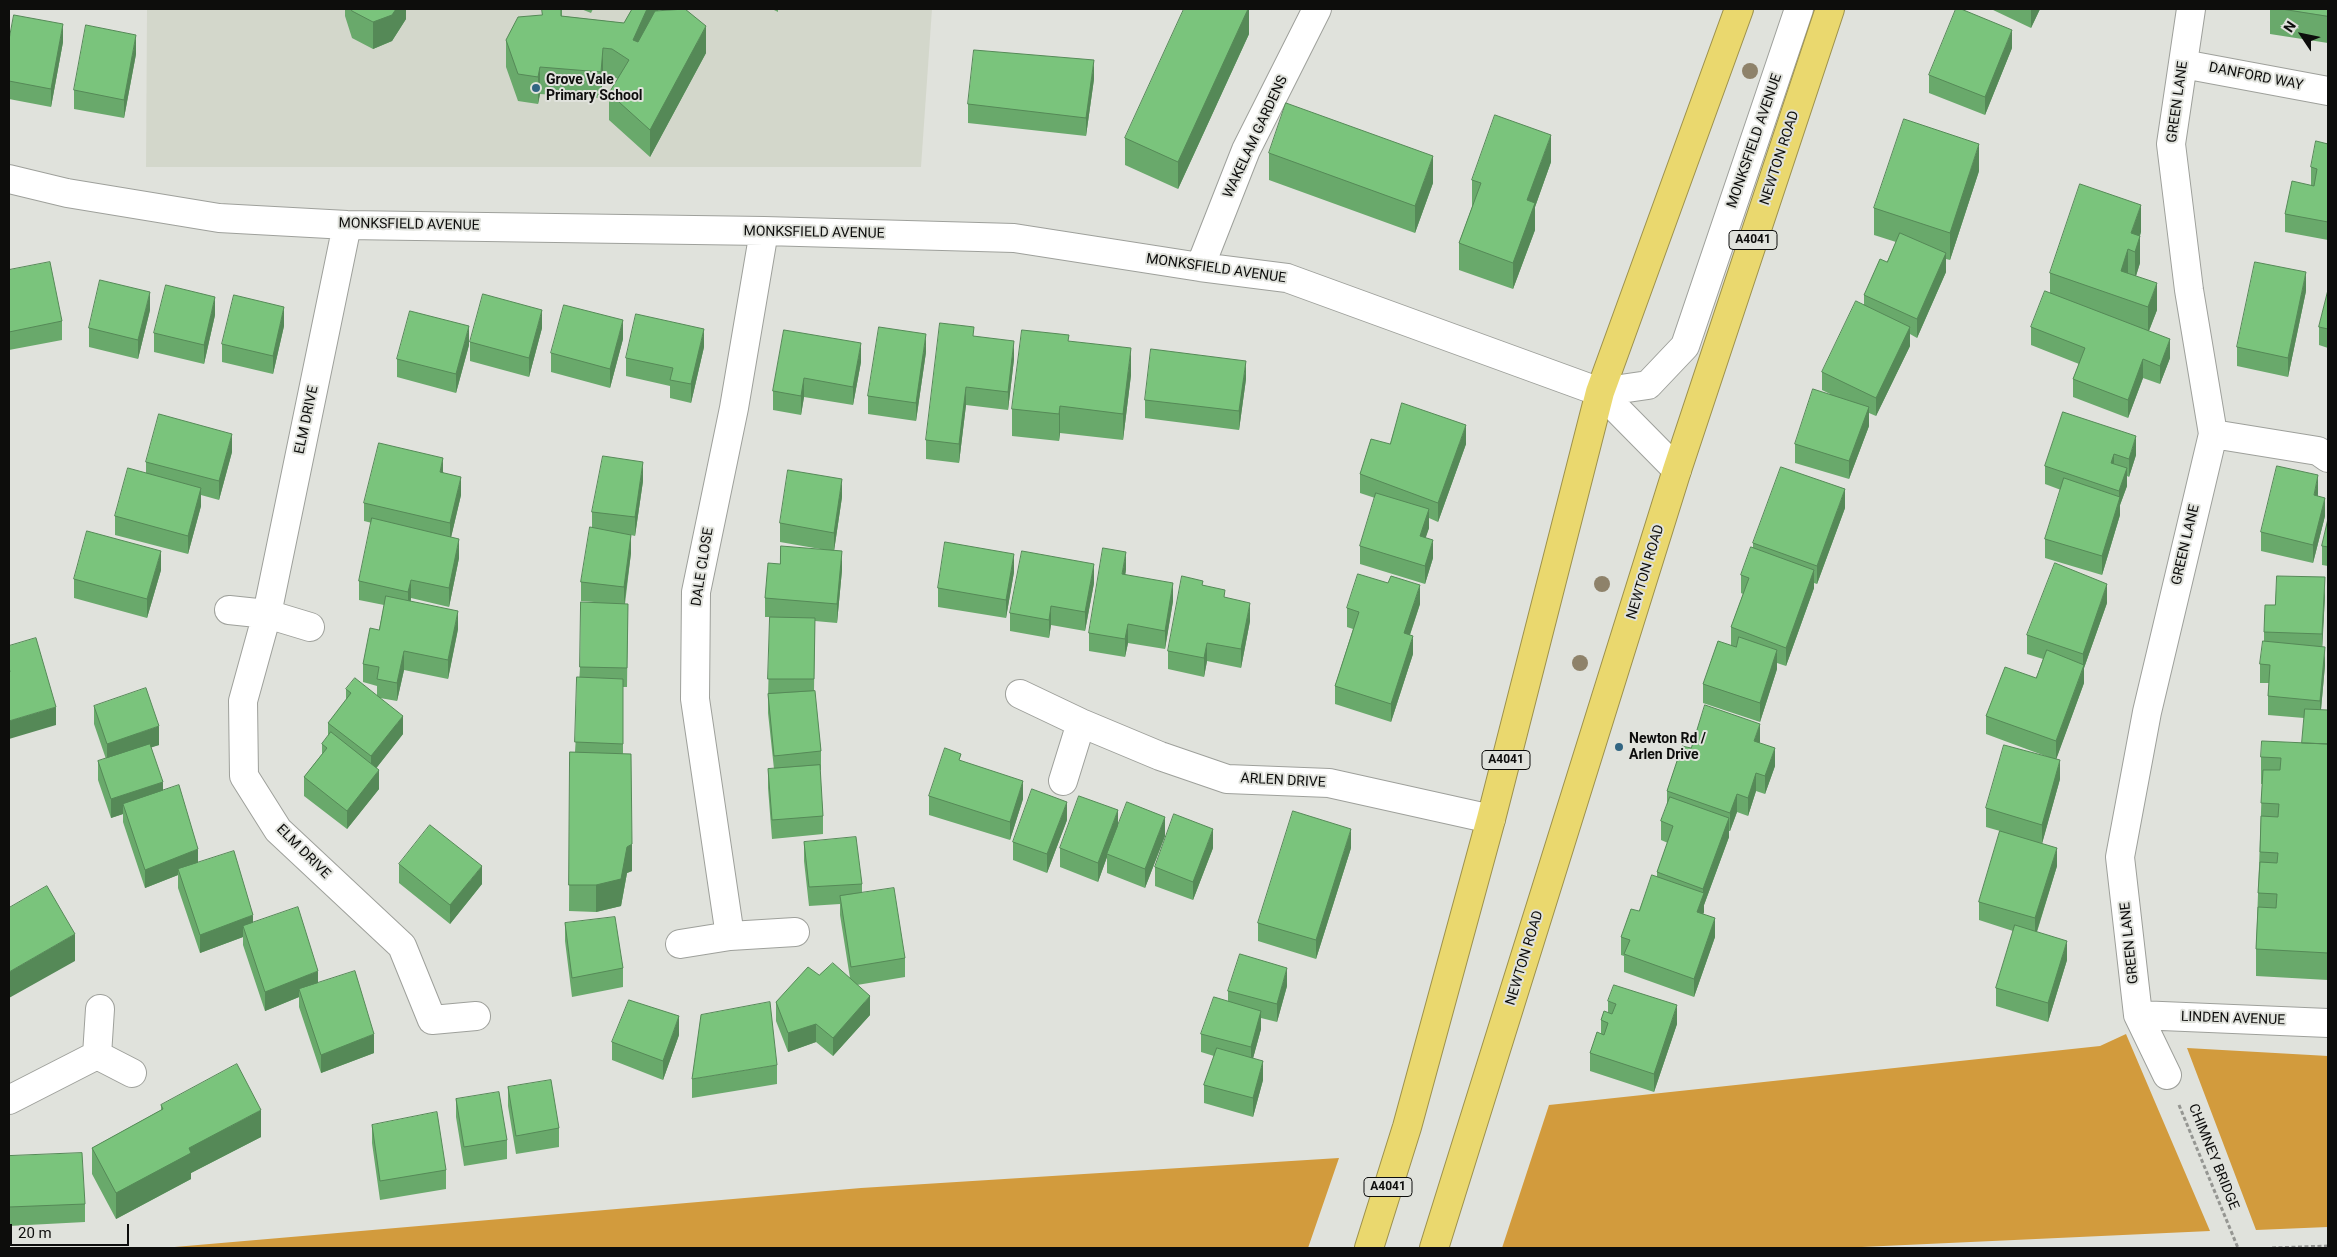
<!DOCTYPE html>
<style>
body{margin:0}
#map{position:relative;width:2337px;height:1257px;overflow:hidden;background:#e0e2dc;font-family:Roboto,sans-serif}
canvas{display:block}
.frame{position:absolute;inset:0;border:10px solid #0d0d0c;pointer-events:none}
.north{position:absolute;left:2277px;top:10px;width:50px;height:50px;-webkit-text-stroke:4px #e0e2dc;paint-order:stroke;rotate:304deg;font-size:14px;font-weight:700;line-height:20px;text-align:center;color:#0d0d0c}
.north::after{content:'';display:block;margin:auto;width:18px;height:22px;background:#0d0d0c;clip-path:polygon(50% 0,100% 100%,50% 72%,0 100%)}
.scale{position:absolute;left:10px;top:1224px;width:119px;height:22px;box-sizing:border-box;border:2px solid #0d0d0c;border-top:0;padding-left:6px;font-size:15px;line-height:18px;white-space:nowrap;color:#0d0d0c;-webkit-text-stroke:4px #e0e2dc;paint-order:stroke}
</style>
<div id="map">
<canvas width="2337" height="1257"></canvas>
<div class="frame"></div>
<div class="north">N</div>
<div class="scale">20 m</div>
</div>
<script>
const ctx = document.querySelector('canvas').getContext('2d');
ctx.lineJoin = 'round';
function fillPath(path, color) { ctx.fillStyle = color; ctx.fill(path, 'evenodd'); }
function trace(path, color, width, dash) { ctx.strokeStyle = color; ctx.lineWidth = width; ctx.lineCap = dash ? 'butt' : 'round'; ctx.setLineDash(dash || []); ctx.stroke(path); }
function label(font, color, halo, rows, align = 'center') {
  ctx.font = font + ' Roboto,sans-serif'; ctx.lineWidth = 4; ctx.setLineDash([]); ctx.textBaseline = 'middle'; ctx.strokeStyle = halo; ctx.fillStyle = color; for (const [text, x, y, turn = 0] of rows) {
    ctx.save(); ctx.translate(x, y); ctx.rotate((+turn || 0) * Math.PI / 180); ctx.textAlign = isNaN(turn) ? turn : align; if (halo) ctx.strokeText(text, 0, 0); ctx.fillText(text, 0, 0); ctx.restore();
  }
}
fillPath(new Path2D(`
 M147,9H932L921,167H146Z`), '#d3d7cb');
fillPath(new Path2D(`
 M2126,1034L2210,1231L1840,1248H1502L1549,1105L2100,1046Z
 M2187,1048L2328,1056V1227L2256,1230Z
 M1339,1158L1308,1248H163L861,1188Z`), '#d29b3d');
const street = new Path2D(`
 M2183,64L2328,91
 M9,179L67,193L219,218L347,225L764,231L1014,238L1200,267L1287,278L1600,392L1677,470
 M347,225L267,614L243,701L244,776L278,830L402,946L432,1020L476,1016
 M1200,267L1246,150L1317,9
 M1600,392L1648,385L1685,346L1799,9
 M2213,434L2318,451L2328,458
 M229,610L267,614L310,627
 M1020,694L1081,723L1160,756L1227,779L1329,783L1491,819
 M1063,781L1081,723
 M730,936L695,699L696,592L734,408L764,231
 M680,944L730,936L795,932
 M100,1009L97,1055L132,1073
 M2138,1015L2328,1023
 M2167,1075L2138,1015L2120,857L2147,712L2213,434L2189,290L2171,144L2191,9
 M9,1100L97,1055`);
const highway = new Path2D(`
 M1369,1248L1407,1127L1491,819L1600,392L1739,9
 M1434,1248L1677,470L1830,9`);
trace(street, '#9ea09b', 30);
trace(highway, '#9d914c', 30);
trace(new Path2D(`
 M2179,1105L2238,1248
 M2272,1248L2328,1246`), '#959692', 3, [4, 2.5]);
trace(street, '#fff', 28);
trace(highway, '#ead86e', 28);
ctx.fillStyle = '#8e826a';
for (const [x, y] of [
 [1750,71],
 [1602,584],
 [1580,663]
]) { ctx.beginPath(); ctx.arc(x, y, 8, 0, 2 * Math.PI); ctx.fill(); }
fillPath(new Path2D(`
 M345,9H406V19L392,41L373,49L352,38L345,16Z
 M542,9H563H562V16L624,23L632,9H659L658,11L706,53L650,157L609,120V93L618,79L612,76L603,75L601,98L540,94L538,104L518,101L506,67V40L542,15Z
 M581,9H593L591,13Z
 M772,9H778V12Z
 M1249,9V34L1178,189L1125,165V138Z
 M1991,9H2040L2031,28Z
 M2270,9H2328V43L2270,34Z
 M9,40L63,42L51,107L9,99Z
 M2012,48L1985,115L1929,93V75Z
 M136,54L124,118L74,109V90Z
 M1094,79L1086,136L968,123V104Z
 M2328,144V240L2285,232V214L2311,185V167Z
 M1269,153L1433,183L1415,233L1269,180Z
 M1551,162L1535,207V230L1513,289L1459,270V243L1472,207V180Z
 M1979,171L1950,260L1946,259V272L1917,338L1910,334V346L1876,416L1869,413V426L1849,479L1795,463V444L1830,394L1822,390V372L1864,305V295L1887,262L1896,242L1874,235V208Z
 M2141,232L2140,236V263L2136,276L2157,310L2149,331L2170,358L2160,384L2143,378L2128,418L2073,397V379L2079,364L2031,345V327L2050,294V273Z
 M9,270L62,321V340L9,350Z
 M2328,290V348L2319,345V327Z
 M2306,291L2288,377L2237,366V347Z
 M150,310L138,359L89,347V328Z
 M215,315L204,364L154,352V333Z
 M284,326L273,374L222,362V344Z
 M542,328L529,377L470,361V342Z
 M784,330L861,362L853,405L804,397L801,415L773,410V391Z
 M974,336L1014,359L1008,410L966,405L959,463L926,459V440Z
 M623,339L610,388L551,372V353Z
 M1069,341L1131,375L1123,440L1060,433L1059,441L1012,436V409Z
 M469,345L456,393L397,377V359Z
 M704,347L691,403L670,398V386L626,376V358Z
 M926,352L916,421L868,414V396Z
 M2328,373V399L2327,398V380Z
 M1246,379L1239,430L1145,418V400Z
 M2063,412L2136,455L2129,477L2127,476V486L2120,505V515L2102,575L2045,558V539L2061,490L2045,484V466Z
 M1390,444H1466L1438,522L1429,518V528L1425,538L1433,558L1425,584L1360,564V546L1375,498L1360,493V474Z
 M232,452L219,500L201,495V506L188,554L115,535V516L146,473V462Z
 M443,472L461,495L451,537L459,558L449,607L411,598V601L458,629L448,679L404,670L397,701L380,698L403,734L376,768L379,789L347,829L304,796V777L322,754V744L328,736V723L346,700V689L377,696V686L363,682V664L379,630L384,605L359,600V581L372,523L364,521V503Z
 M643,481L635,536L631,535V553L625,604H628L627,687H623V753L632,871L627,873L621,906L596,912L569,911L570,752H575L580,667L594,602L581,601V582L592,528V512Z
 M2318,494V496L2325,516L2313,563L2261,551V532Z
 M842,497L834,551L842,570L837,623L815,621L814,691L821,751V770H820L823,816V834L772,839L768,788V769H774L768,713V698L770,617H765V598L780,564L826,550L780,542V523Z
 M1845,508L1817,584L1814,583V588L1786,666L1777,663V669L1760,722L1703,703V684L1731,645V627L1743,594L1741,593V575L1753,547V543Z
 M2328,519V566L2322,565V546Z
 M161,570L147,618L74,598V579Z
 M1126,570L1125,575L1173,601L1165,649L1128,643L1125,657L1089,651V633Z
 M1014,572L1006,618L938,607V588Z
 M1094,583L1085,631L1051,625L1049,638L1010,631V613Z
 M1203,585L1225,598L1250,621L1241,668L1207,661L1204,677L1168,669V651Z
 M2325,596L2322,646L2325,665L2321,710H2328V980L2256,976V949L2262,784H2261V757L2302,743L2304,718L2268,715V696L2269,683H2260V664L2264,641V632L2275,605Z
 M2107,603L2084,668V683L2056,759L2060,779L2042,843L2057,866L2037,932L2067,960L2048,1022L1996,1006V988L2013,931L1979,920V902L2000,831L1986,827V808L2048,757L1986,734V716L2036,678L2043,659L2027,654V635Z
 M1420,604L1410,635L1413,654L1391,722L1335,704V686L1353,629L1347,627V608Z
 M94,706L159,745L151,747L163,790L198,863L253,923L318,983L374,1053L321,1073L299,1007V997L265,1011L243,945V937L200,953L178,888V875L145,888L123,822V814L111,818L98,780V761L106,759L94,724Z
 M1760,743L1775,766L1765,794L1756,791L1748,816L1737,812L1730,831H1729V837L1704,905V912L1703,914L1715,937L1694,997L1624,972V956L1621,955V937L1639,911L1657,876V872L1668,843L1661,840V821L1667,806V791L1691,748Z
 M961,761L1023,799L1010,840L929,815V796Z
 M1067,820L1047,873L1013,860V842Z
 M1118,827L1165,836L1145,888L1107,873V857L1098,882L1060,867V848Z
 M804,842L862,884V893L905,958V977L857,985L870,1015L833,1056L816,1042L788,1052L776,1021V1002L819,975L850,978L840,915V904L809,906L804,861Z
 M1213,848L1193,900L1155,886V867Z
 M1351,848L1316,959L1258,941V923Z
 M399,864L482,884L450,924L399,883Z
 M565,923L623,968V987L572,997L565,941Z
 M1287,986L1277,1022L1261,1018V1029L1253,1058L1263,1080L1253,1117L1204,1103V1085L1214,1056L1201,1052V1034L1228,1001V991Z
 M1608,1001L1677,1024L1654,1092L1590,1071V1053L1601,1034V1020L1608,1012Z
 M679,1035L663,1080L612,1060V1042Z
 M777,1065V1084L692,1098V1079Z
 M508,1087L559,1128V1147L516,1154L508,1106Z
 M456,1099L507,1140V1159L464,1166L456,1117Z
 M161,1105L261,1137L191,1173V1179L116,1219L92,1174V1148L161,1110Z
 M372,1125L446,1170V1189L380,1200L372,1143Z
 M9,1156L85,1204V1222L9,1226Z`), '#69a96b');
fillPath(new Path2D(`
 M396,9H406V19L392,41L373,49V22Z
 M647,9H659L633,66V40Z
 M1248,9H1249V34L1178,189V162Z
 M2031,9H2040L2031,28Z
 M63,24V42L51,107V89Z
 M706,26V53L650,157V130Z
 M2012,30V48L1985,115V97Z
 M136,35V54L124,118V100Z
 M603,48V75L601,98V72Z
 M1094,60V79L1086,136V118Z
 M540,67V94L538,104V77Z
 M1551,135V162L1535,207V230L1513,289V263L1527,200Z
 M1979,144V171L1950,260V233Z
 M1433,156V183L1415,233V206Z
 M2141,205V232L2134,251L2131,233Z
 M2140,236V263L2135,279V252Z
 M2128,249V276L2121,298V271Z
 M1946,253V272L1917,338V319Z
 M2306,272V291L2288,377V358Z
 M2157,283V310L2148,333V307Z
 M150,292V310L138,359V340Z
 M215,297V315L204,364V345Z
 M284,307V326L273,374V356Z
 M542,310V328L529,377V358Z
 M623,320V339L610,388V369Z
 M469,326V345L456,393V374Z
 M1910,327V346L1876,416V398Z
 M704,329V347L691,403V384Z
 M926,334V352L916,421V403Z
 M2170,339V358L2160,384V366Z
 M1014,341V359L1008,410V392Z
 M861,343V362L853,405V387Z
 M1131,348V375L1123,440V414Z
 M2143,359V378L2128,418V400Z
 M1246,361V379L1239,430V411Z
 M804,378V397L801,415V396Z
 M966,387V405L959,463V444Z
 M1060,406V433L1059,441V414Z
 M1869,407V426L1849,479V461Z
 M1466,425V444L1438,522V503Z
 M232,434V452L219,500V481Z
 M2136,436V455L2129,477V459Z
 M2114,454V472L2111,463Z
 M443,458V477L440,472Z
 M643,462V481L635,536V517Z
 M2127,468V486L2120,505V515L2102,575V556L2119,501V491Z
 M2318,475V494L2314,514V495Z
 M461,477V495L450,542V523Z
 M842,479V497L834,551V533Z
 M201,488V506L188,554V536Z
 M1845,489V508L1817,584V566Z
 M2325,498V516L2313,563V545Z
 M1429,509V528L1420,555V536Z
 M631,535V553L624,606V587Z
 M459,539V558L449,607V588Z
 M1433,540V558L1425,584V566Z
 M161,551V570L147,618V599Z
 M842,551V570L837,623V604Z
 M1126,552V570L1122,593V574Z
 M1014,554V572L1006,618V600Z
 M1094,564V583L1085,631V612Z
 M1814,570V588L1786,666V648Z
 M2325,577V596L2322,653V634Z
 M411,580V598L408,611V592Z
 M1173,583V601L1165,649V631Z
 M2107,584V603L2084,668V683L2056,760V741L2083,669V654Z
 M1420,585V604L1404,652V633Z
 M1250,603V621L1241,668V649Z
 M1051,606V625L1049,638V620Z
 M458,611V629L448,679V660Z
 M1128,624V643L1125,657V639Z
 M1413,636V654L1391,722V704Z
 M1207,643V661L1204,677V658Z
 M2325,647V665L2320,720V701Z
 M1777,650V669L1760,722V703Z
 M404,651V670L397,701V683Z
 M56,707V725L9,739V721Z
 M403,716V734L371,775V756Z
 M1760,724V742L1754,759V741Z
 M159,726V745L107,762V744Z
 M1775,748V766L1765,794V776Z
 M2060,760V779L2042,844V825Z
 M379,770V789L347,829V811Z
 M1756,773V791L1748,816V798Z
 M1023,781V799L1010,840V822Z
 M163,782V800L123,804V814L111,818V799Z
 M1737,794V812L1730,831V813Z
 M1067,802V820L1047,873V854Z
 M1118,810V829L1107,854V857L1098,882V863Z
 M1165,817V836L1145,888V869Z
 M1729,818V837L1704,905V912L1697,930V912L1703,896V889Z
 M1213,829V848L1193,900V882Z
 M1351,829V848L1316,959V940Z
 M632,844V871L627,873L621,906L596,912V885L627,847Z
 M2057,848V866L2035,937V918Z
 M198,849V867L178,869V875L145,888V870Z
 M482,866V884L450,924V905Z
 M253,915V933L243,926V937L200,953V935Z
 M1715,918V937L1694,997V979Z
 M75,934V961L9,998V972Z
 M2067,941V960L2048,1022V1003Z
 M1287,968V986L1277,1022V1004Z
 M318,971V990L299,989V997L265,1011V992Z
 M870,996V1015L833,1056V1038Z
 M1677,1005V1024L1654,1092V1074Z
 M1261,1011V1029L1251,1066V1047Z
 M679,1016V1035L663,1080V1061Z
 M816,1024V1042L788,1052V1033Z
 M374,1034V1053L321,1073V1055Z
 M1263,1061V1080L1253,1117V1098Z
 M261,1110V1137L191,1173V1179L116,1219V1193L189,1148Z`), '#558957');
const building = new Path2D(`
 M352,9H396L392,15L373,22L352,11Z
 M542,9H561V16L624,23L632,9H647L633,40L638,42L655,11L685,9L706,26L650,130L609,93L629,60L612,49L603,48L601,72L540,67L538,77L518,74L506,40L518,17L542,15Z
 M1184,9H1248L1178,162L1125,138Z
 M1956,9H1961L2012,30L1985,97L1929,75Z
 M2282,9H2328V16Z
 M14,15L63,24L51,89L9,81V40Z
 M86,25L136,35L124,100L74,90Z
 M974,50L1094,60L1086,118L968,104Z
 M1286,103L1433,156L1415,206L1269,153Z
 M1495,115L1551,135L1527,200L1535,203L1513,263L1459,243L1481,183L1472,180Z
 M1904,119L1979,144L1950,233L1874,208Z
 M2316,141L2328,144V222L2285,214L2292,181L2314,186L2317,169L2311,167Z
 M2080,184L2141,205L2131,233L2140,236L2135,252L2128,249L2121,271L2157,283L2148,307L2050,273Z
 M1900,233L1946,253L1917,319L1864,295L1880,259L1887,262Z
 M50,262L62,321L9,332V270Z
 M2255,262L2306,272L2288,358L2237,347Z
 M100,280L150,292L138,340L89,328Z
 M166,285L215,297L204,345L154,333Z
 M2328,290V329L2319,327Z
 M2045,291L2170,339L2160,366L2143,359L2128,400L2073,379L2085,348L2031,327Z
 M483,294L542,310L529,358L470,342Z
 M234,295L284,307L273,356L222,344Z
 M1856,301L1910,327L1876,398L1822,372Z
 M564,305L623,320L610,369L551,353Z
 M410,311L469,326L456,374L397,359Z
 M636,314L704,329L691,384L670,380L673,368L626,358Z
 M940,323L974,327L973,336L1014,341L1008,392L966,387L959,444L926,440Z
 M879,327L926,334L916,403L868,396Z
 M784,330L861,343L853,387L804,378L801,396L773,391Z
 M1022,330L1069,335L1068,341L1131,348L1123,414L1060,406L1059,414L1012,409Z
 M1151,349L1246,361L1239,411L1145,400Z
 M1813,389L1869,407L1849,461L1795,444Z
 M1402,403L1466,425L1438,503L1360,474L1371,439L1390,444Z
 M2063,412L2136,436L2129,459L2114,454L2111,463L2127,468L2119,491L2045,466Z
 M159,414L232,434L219,481L146,462Z
 M379,443L443,458L440,472L461,477L450,523L364,503Z
 M603,456L643,462L635,517L592,512Z
 M2277,466L2318,475L2314,495L2325,498L2313,545L2261,532Z
 M1781,467L1845,489L1817,566L1753,543Z
 M128,468L201,488L188,536L115,516Z
 M788,470L842,479L834,533L780,523Z
 M2064,478L2120,497L2102,556L2045,539Z
 M1376,493L1429,509L1420,536L1433,540L1425,566L1360,546Z
 M372,518L459,539L449,588L411,580L408,592L359,581Z
 M2328,519V547L2322,546Z
 M590,527L631,535L624,587L581,582Z
 M87,531L161,551L147,599L74,579Z
 M945,542L1014,554L1006,600L938,588Z
 M781,546L842,551L837,604L765,598L768,563L780,564Z
 M1751,547L1814,570L1786,648L1731,627L1749,578L1741,575Z
 M1103,548L1126,552L1122,574L1173,583L1165,631L1128,624L1125,639L1089,633Z
 M1022,551L1094,564L1085,612L1051,606L1049,620L1010,613Z
 M2055,563L2107,584L2083,654L2027,635Z
 M1358,574L1388,583L1391,576L1420,585L1404,633L1413,636L1391,704L1335,686L1359,612L1347,608Z
 M1182,576L1203,581L1202,585L1225,590L1224,597L1250,603L1241,649L1207,643L1204,658L1168,651Z
 M2277,576L2325,577L2322,634L2264,632L2265,605H2275Z
 M386,596L458,611L448,660L404,651L397,683L377,679L379,667L363,664L370,628L379,630Z
 M581,602L628,604L627,668L580,667Z
 M770,617L815,618L814,679H768Z
 M1739,637L1777,650L1760,703L1703,684L1718,641L1736,647Z
 M36,638L56,707L9,721V673L10,672L9,667V646Z
 M2263,641L2325,647L2320,701L2268,696L2270,665L2260,664Z
 M2047,650L2084,665L2056,741L1986,716L2005,667L2036,678Z
 M577,677L623,679V744L575,742Z
 M355,678L403,716L371,756L328,723L351,693L346,689Z
 M146,688L159,726L107,744L94,706Z
 M815,691L821,751L774,756L768,694Z
 M1705,705L1760,724L1754,741L1775,748L1765,776L1756,773L1748,798L1737,794L1730,813L1667,791L1682,746L1691,748Z
 M2305,709L2328,710V744L2302,743Z
 M331,732L379,770L347,811L304,777L327,748L322,744Z
 M2262,741L2328,744V953L2256,949L2258,907L2276,908L2277,894L2258,893L2260,862L2277,863L2278,853L2260,852L2261,816L2278,817L2279,804L2261,803L2263,770H2280L2281,758L2261,757Z
 M150,744L163,782L111,799L98,761Z
 M2004,745L2060,760L2042,825L1986,808Z
 M945,748L961,754L959,760L1023,781L1010,822L929,796Z
 M570,752L631,754L632,844L627,847L621,879L596,885H569Z
 M820,765L823,816L772,820L768,769Z
 M179,785L198,849L145,870L123,804Z
 M1032,789L1067,802L1047,854L1013,842Z
 M1079,796L1118,810L1098,863L1060,848Z
 M1670,797L1729,818L1703,889L1657,872L1673,826L1661,821Z
 M1127,802L1165,817L1145,869L1107,854Z
 M1293,811L1351,829L1316,940L1258,923Z
 M1174,814L1213,829L1193,882L1155,867Z
 M430,825L482,866L450,905L399,864Z
 M2000,831L2057,848L2035,918L1979,902Z
 M856,837L862,884L809,887L804,842Z
 M234,851L253,915L200,935L178,869Z
 M1652,875L1704,893L1697,912L1715,918L1694,979L1624,954L1630,940L1621,937L1631,909L1639,911Z
 M47,886L75,934L9,972V908Z
 M894,888L905,958L851,967L840,896Z
 M298,907L318,971L265,992L243,926Z
 M615,917L623,968L572,978L565,923Z
 M2015,925L2067,941L2048,1003L1996,988Z
 M1240,954L1287,968L1277,1004L1228,991Z
 M833,963L870,996L833,1038L816,1024L788,1033L776,1002L808,967L819,975Z
 M355,971L374,1034L321,1055L299,989Z
 M1614,985L1677,1005L1654,1074L1590,1053L1597,1032L1604,1035L1608,1023L1601,1020L1604,1011L1612,1014L1616,1004L1608,1001Z
 M1214,997L1261,1011L1251,1047L1201,1034Z
 M629,1000L679,1016L663,1061L612,1042Z
 M770,1002L777,1065L692,1079L701,1015Z
 M1217,1048L1263,1061L1253,1098L1204,1085Z
 M237,1064L261,1110L189,1148L191,1153L116,1193L92,1148L163,1109L161,1105Z
 M551,1080L559,1128L516,1136L508,1087Z
 M499,1092L507,1140L464,1147L456,1099Z
 M437,1112L446,1170L380,1181L372,1125Z
 M82,1153L85,1204L9,1207V1156Z`);
fillPath(building, '#7ac47c');
trace(building, '#558957', 1);
for (const [x, y, r, color] of [
 [536,88,5,"#316582"],
 [1619,747,5,"#316582"]
]) { const dot = new Path2D(); dot.arc(x, y, r, 0, 2 * Math.PI); ctx.fillStyle = color; ctx.fill(dot); trace(dot, '#e0e2dc', 2); }
for (const [x, y, w] of [
 [1753,240,48],
 [1506,760,48],
 [1388,1187,48]
]) { const box = new Path2D(); box.roundRect(x - w / 2, y - 9.5, w, 19, 4); ctx.fillStyle = '#e0e2dc'; ctx.fill(box); trace(box, '#0d0d0c', 1); }
label('bold 12px', '#0d0d0c', null, [
 ["A4041",1753,240],
 ["A4041",1506,760],
 ["A4041",1388,1187]
]);
label('14px', '#0d0d0c', '#e0e2dc', [
 ["DANFORD WAY",2256,77,11],
 ["GREEN LANE",2178,102,-82],
 ["WAKELAM GARDENS",1256,137,-65],
 ["MONKSFIELD AVENUE",1755,141,-71],
 ["NEWTON ROAD",1780,158,-72],
 ["MONKSFIELD AVENUE",409,225,1],
 ["MONKSFIELD AVENUE",814,233,1],
 ["MONKSFIELD AVENUE",1216,269,8],
 ["ELM DRIVE",307,420,-78],
 ["GREEN LANE",2186,545,-77],
 ["DALE CLOSE",703,567,-81],
 ["NEWTON ROAD",1646,572,-73],
 ["ARLEN DRIVE",1283,781,3],
 ["ELM DRIVE",303,852,45],
 ["GREEN LANE",2130,943,-96],
 ["NEWTON ROAD",1525,958,-73],
 ["LINDEN AVENUE",2233,1019,2],
 ["CHIMNEY BRIDGE",2213,1157,68]
]);
label('bold 14px', '#0d0d0c', '#e0e2dc', [
 ["Grove Vale",546,80],
 ["Primary School",546,96],
 ["Newton Rd /",1629,739],
 ["Arlen Drive",1629,755]
], 'left');
</script>
